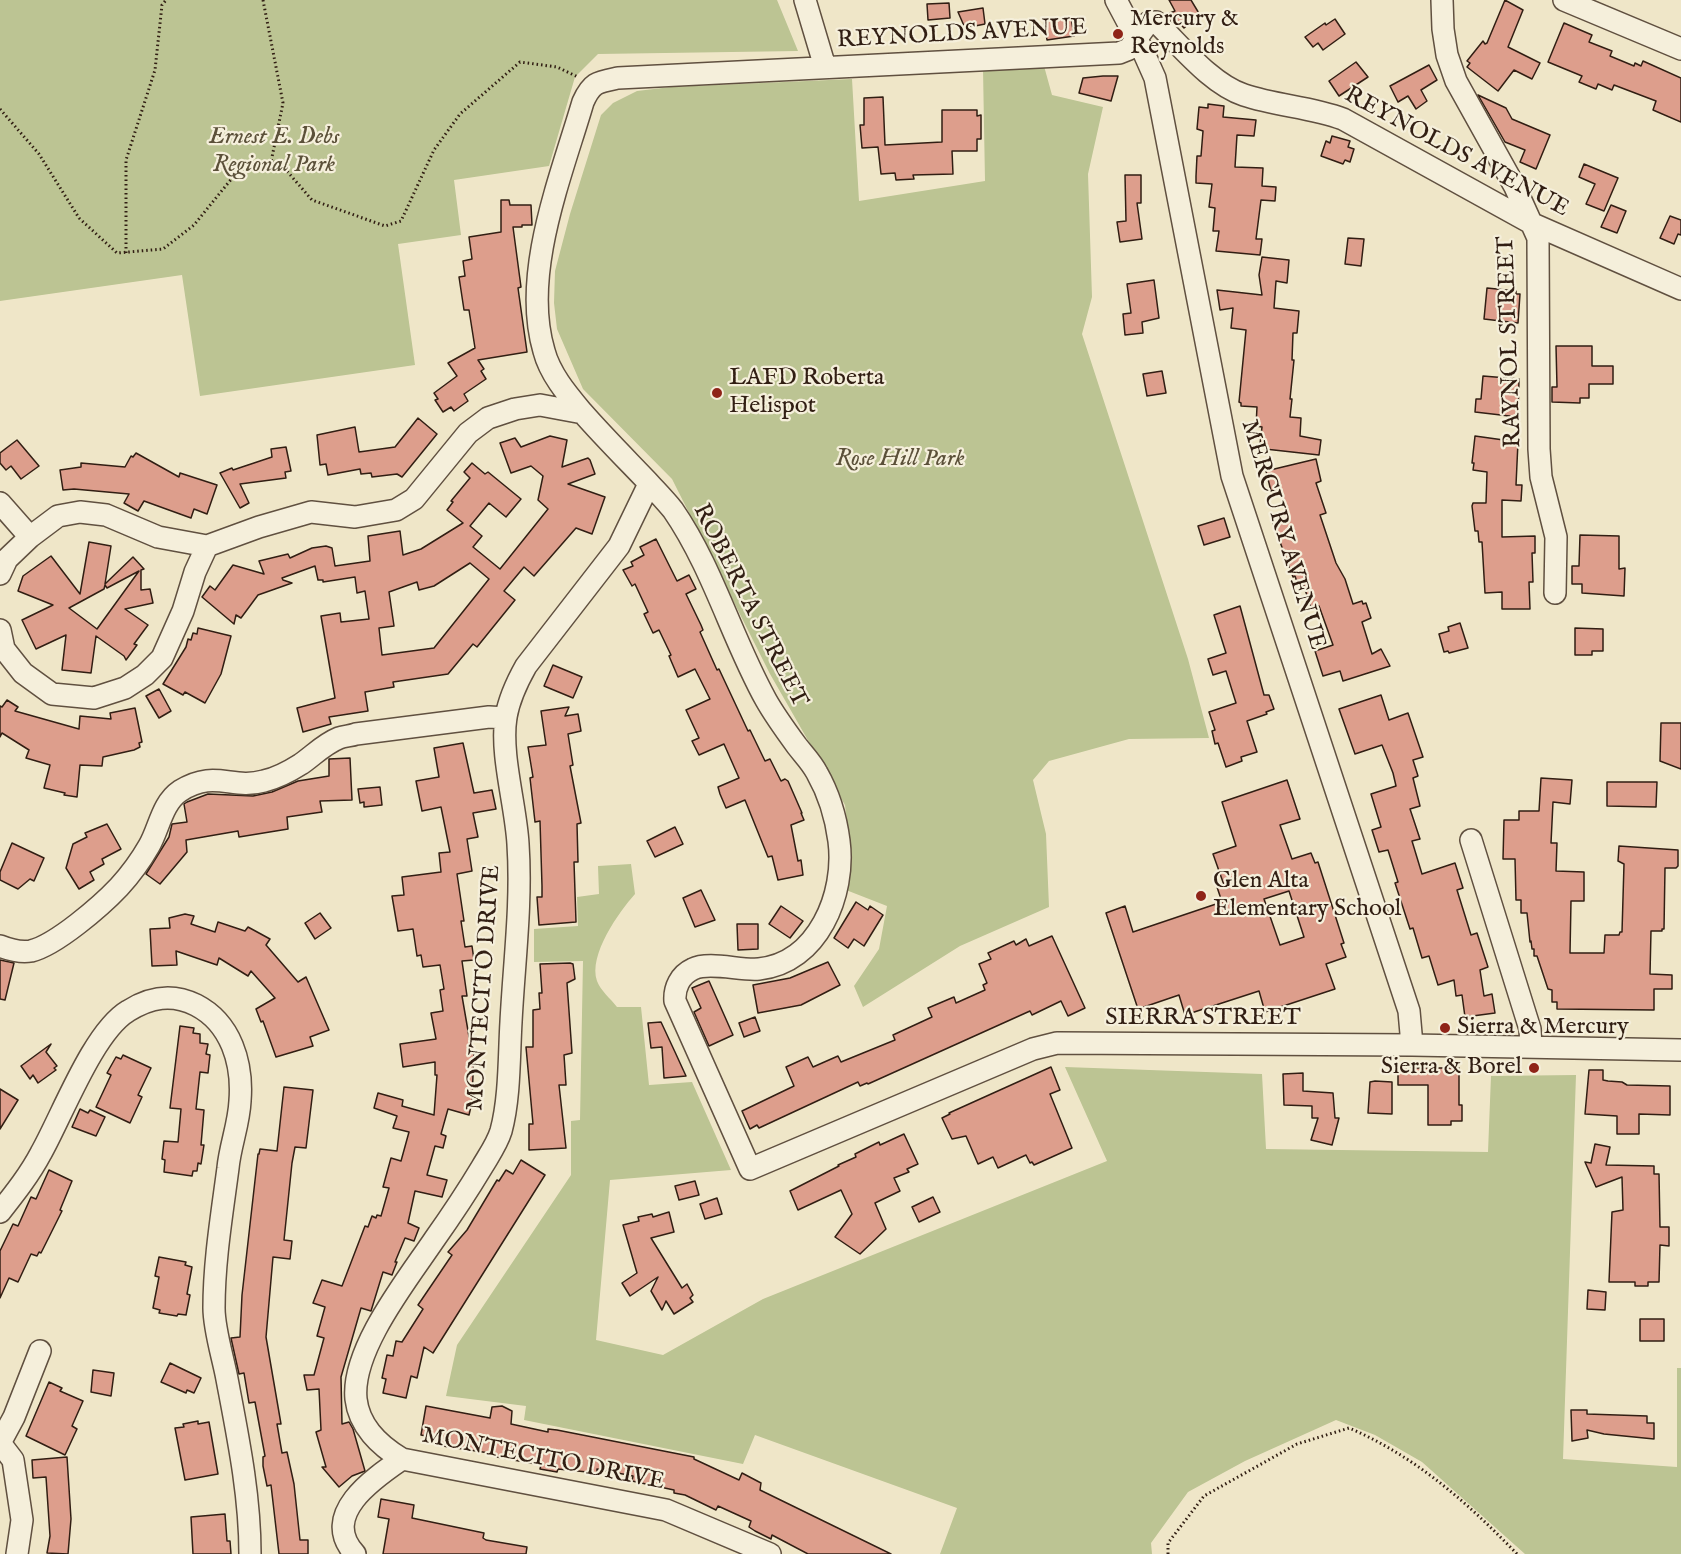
<!DOCTYPE html>
<style>
body{margin:0}
canvas{display:block;background:#efe6c8}
</style>
<canvas width="1681" height="1554"></canvas>
<script>
const ctx = document.querySelector('canvas').getContext('2d');
ctx.lineJoin = 'round';
function fillPath(path, color) { ctx.fillStyle = color; ctx.fill(path, 'evenodd'); }
function trace(path, color, width, dash) { ctx.strokeStyle = color; ctx.lineWidth = width; ctx.lineCap = dash ? 'butt' : 'round'; ctx.setLineDash(dash || []); ctx.stroke(path); }
function label(font, color, halo, rows, align = 'center') {
  ctx.font = font + ' "IM FELL English",serif'; ctx.lineWidth = 4.5; ctx.setLineDash([]); ctx.textBaseline = 'middle'; ctx.strokeStyle = halo; ctx.fillStyle = color; for (const [text, x, y, turn = 0] of rows) {
    ctx.save(); ctx.translate(x, y); ctx.rotate((+turn || 0) * Math.PI / 180); ctx.textAlign = isNaN(turn) ? turn : align; if (halo) ctx.strokeText(text, 0, 0); ctx.fillText(text, 0, 0); ctx.restore();
  }
}
fillPath(new Path2D(`
 M0,0H777L798,51L598,54L575,77L549,166L454,180L461,235L398,244L415,365L200,396L182,275L0,301Z
 M1044,66L1052,95L1103,107L1088,174L1092,297L1082,334L1188,659L1209,738L1129,739L1049,761L1033,780L1046,834L1049,907L960,946L863,1007L854,986L879,949L887,906L846,890L851,858L845,805L770,674L672,479L583,389L557,329L554,303L555,271L570,214L601,115L613,103L637,91L671,87L852,79L859,201L985,181L983,69Z
 M631,864L635,894C619,912 588,955 597,981C600,990 611,999 617,1007H641L649,1085L692,1082L731,1170L610,1180L596,1340L663,1355L763,1299L1107,1161L1065,1067L1262,1074L1266,1149L1488,1152L1491,1076L1576,1075L1563,1459L1677,1467V1368H1681V1554H1525L1422,1462L1375,1435L1336,1420L1245,1461L1188,1492L1151,1543L1152,1554H940L957,1508L755,1435L743,1464L524,1420L526,1406L446,1396L457,1345L571,1175V1121L580,1120L583,961L534,962V929L578,926L577,897L599,894L598,866Z`), '#bcc493');
const building = new Path2D(`
 M1169,0H1191L1200,15L1184,28L1170,13L1175,11Z
 M1505,0L1523,10L1508,47L1540,63L1532,79L1514,70L1498,91L1467,67L1470,63L1467,61L1483,41L1485,44L1487,43Z
 M949,3L950,18L928,20L927,4Z
 M983,8L985,24L965,28L958,12Z
 M1071,17L1074,36L1047,40L1044,21Z
 M1335,19L1345,34L1323,50L1318,43L1313,47L1305,37L1325,23L1326,25Z
 M1564,23L1592,35L1589,42L1612,51L1610,56L1634,66L1635,63L1641,66L1643,61L1681,78V122L1653,110L1656,101L1614,85L1612,90L1598,84L1596,89L1579,82L1582,76L1548,62Z
 M1356,62L1368,77L1339,96L1329,81Z
 M1429,65L1437,80L1421,90L1427,101L1416,109L1408,96L1398,102L1390,86Z
 M1103,76H1118L1111,101L1079,93L1083,78Z
 M1478,95L1506,108L1512,119L1550,135L1536,169L1520,162L1525,150L1505,142Z
 M883,97L885,145L942,142V110H977V116L981,115V139H977V151H952L953,174L913,175L914,179L896,180L895,173L881,174L878,147L862,148L860,125H864V98Z
 M1208,104L1224,106L1223,117L1256,120L1254,136L1237,135L1235,167L1263,168L1262,186L1276,187L1275,201L1261,200L1256,239H1262L1260,255L1216,251L1219,231H1213L1215,208L1209,207L1212,184L1196,183V176L1197,156H1201L1203,131L1197,129L1199,107L1208,108Z
 M1332,136L1350,141L1348,147L1354,149L1350,162L1345,160L1343,164L1321,156L1326,141L1330,143Z
 M1584,164L1618,178L1604,211L1586,204L1595,184L1579,177Z
 M1125,175H1141V203H1137L1142,239L1120,242L1117,222L1126,221Z
 M501,200H509L510,205H531L532,225H522V227H513L521,287L518,288L527,352L478,360L484,369L481,371L486,379L464,394L468,401L454,411L451,407L443,412L435,400L438,399L434,393L457,376L448,363L475,348L469,310H464L459,277L465,276L463,261L472,259L469,237L501,232Z
 M1611,205L1626,211L1617,233L1601,227Z
 M1670,216L1681,220V235L1678,234L1674,244L1660,238Z
 M1348,238L1364,239L1361,266L1345,264Z
 M1262,257L1289,260L1287,283L1276,281L1274,308L1299,311L1297,333H1293L1292,360H1294L1290,399H1292L1290,417L1301,418L1300,436L1321,440L1319,455L1265,449V445L1260,444L1262,427L1256,426L1257,407L1241,406V403L1239,402L1246,330L1231,328L1233,308L1220,310L1217,290L1262,295L1259,275Z
 M1154,280L1159,318L1142,322L1143,333L1125,335L1123,314L1131,313L1127,284Z
 M1487,288L1516,291V294H1520L1518,323L1484,319Z
 M1556,346H1592V366H1613V384H1589V398H1580V403L1552,402V387H1557Z
 M1162,371L1166,393L1147,396L1143,374Z
 M1483,376L1519,379L1518,417L1475,412L1476,399H1481Z
 M418,418L437,434L402,477L397,474L372,477L371,473L361,474L360,469L328,475L326,464L320,465L317,435L355,427L359,452L395,447Z
 M550,436L567,440L562,467L588,458L590,460L595,474L568,484L605,497L592,534L576,528L534,576L524,567L504,591L515,600L477,647L473,644L448,674L393,682L394,687L365,692L368,711L329,717L331,724L303,732L297,708L335,698L321,616L340,613L341,622L369,619L365,591L357,593L355,577L323,582V580H318L315,566L282,578L283,580L292,583L258,595L241,618L236,615L234,624L202,597L210,586L215,590L233,565L264,574L259,561L288,554L290,558L312,548L326,546L332,548L335,566L370,561L368,536L400,531L403,555L421,549L463,523L447,510L453,502L451,501L470,478L464,472L472,463L485,474L488,472L521,499L506,517L489,503L470,526L482,536L473,547L500,569L548,509L538,500L543,476L531,466L511,473L500,443L515,438L521,447ZM470,563L489,579L434,648L382,655L379,628L394,626L389,592L417,582L419,590L434,586Z
 M1475,436L1518,442L1516,485H1522L1521,501L1502,500V537L1535,536V553H1532L1533,582H1529L1530,609H1502V592L1485,593L1482,542H1479L1478,531H1475L1472,506L1473,503H1486L1487,472L1473,470L1474,463H1472Z
 M17,440L39,466L21,479L11,466L6,470L0,463V453Z
 M286,447L291,471L285,472L286,478L240,484L249,503L240,508L220,473L232,468L233,470L272,457L271,449Z
 M136,453L179,477L180,473L217,485L207,514L194,509L191,518L144,501L138,511L124,503L129,494L74,489L63,490L60,470L81,467V463L125,467L131,456L133,457Z
 M1316,459L1321,481L1316,483L1326,513L1320,515L1336,563L1345,579L1353,604L1362,601L1363,604L1366,603L1371,618L1362,622L1372,654L1381,649L1390,666L1343,681L1340,671L1323,676L1315,651L1333,645L1319,606L1311,608L1302,580L1297,582L1295,576L1293,577L1273,523L1289,518L1280,488L1271,491L1266,471Z
 M1224,518L1230,537L1204,545L1198,526Z
 M1580,535L1619,536V569L1625,568L1624,596L1582,593V584H1572V566H1579Z
 M656,539L677,581L689,575L696,589L686,594L701,625L703,630L700,632L717,670L719,669L748,731L750,730L765,761L770,759L781,781L785,779L788,781L802,813H801L804,820L791,825L798,861L801,860L803,875L778,880L772,856L768,857L745,800L726,808L720,794L718,787L739,778L724,744L699,755L692,741L699,738L686,710L710,699L695,669L678,677L669,656L671,655L659,630L653,633L644,614L648,612L635,584L632,586L623,570L633,566L631,562L644,555L640,547Z
 M89,542L111,546L105,584L133,557L144,569L141,570V590L150,589L153,603L125,609L148,625L134,644L137,645L126,660L124,656L96,636L91,673L62,670L66,635L36,649L22,620L53,605L18,591L23,576L51,556L80,594ZM139,571L97,629L69,608L104,589L105,585L107,588Z
 M1240,606L1264,695H1269L1274,709L1266,712L1267,714L1247,721L1257,752L1241,757L1242,761L1226,767L1218,743L1215,744L1212,731L1215,730L1209,712L1236,703L1226,671L1213,675L1208,659L1226,653L1214,615Z
 M1460,623L1468,648L1449,653L1448,651L1444,652L1439,634L1449,631L1448,627Z
 M198,628L231,636L221,674L205,703L185,692L183,695L163,684L186,647L188,639L191,640L193,633L197,634Z
 M1575,628L1603,629V651H1592V655H1575Z
 M553,665L582,677L573,698L544,686Z
 M159,689L171,711L159,718L146,696Z
 M1381,695L1389,720L1408,713L1423,757L1413,760L1418,776L1413,778L1420,806L1410,809L1420,839L1412,841L1422,874L1455,863L1463,888L1457,890L1471,935L1477,933L1488,967L1480,970L1484,996L1492,994L1495,1013L1465,1017L1462,995L1456,996L1454,980L1438,985L1429,956L1422,958L1413,928L1410,929L1395,883L1398,882L1388,850L1379,852L1372,830L1381,827L1371,794L1396,786L1393,773L1382,745L1355,754L1339,709Z
 M7,700L18,707L15,711L79,729L80,716L111,719L110,713L135,708L142,742L139,743L140,747L134,750L103,757L102,766L80,765L77,797L64,795L65,793L44,788L50,765L26,758L29,750L2,733L0,737V706L2,707Z
 M569,707L565,716L578,714L581,731L568,734L573,765L570,766L581,823L577,824L578,862H574L576,922L539,925L537,897H542V886L540,821L535,822L530,778L533,777L528,747L546,745L541,711Z
 M1661,723H1681V769L1660,761Z
 M463,743L474,793L492,790L496,809L473,813L478,837L467,839L472,871L457,874L464,921H461L465,947L472,946L474,960L462,961L467,996H462L471,1048H474L472,1102L469,1115L448,1109L441,1134L446,1136L443,1148L435,1146L427,1175L447,1180L442,1197L415,1191L408,1223L419,1228L414,1241L405,1238L395,1262H397L392,1275L383,1272L371,1311L361,1308L341,1377L342,1424L349,1422L353,1429L365,1471L352,1476L339,1487L322,1467H326L316,1432L321,1430L319,1389L307,1390L304,1375H314L324,1338L317,1336L325,1307L313,1303L322,1280L342,1286L365,1226L368,1227L372,1216L376,1218L377,1215L381,1216L389,1188L383,1187L391,1158L401,1161L409,1132L393,1128L397,1116L374,1108L378,1093L403,1100L402,1106L434,1115L437,1075H435V1062L403,1067L400,1044L436,1039L431,1013L443,1011L440,990L444,989L440,965L423,967L421,955L417,956L413,929L398,931L392,896L404,895L402,877L441,872L439,853L450,852L441,807L422,811L416,781L439,777L434,748Z
 M350,758L352,800L320,801L322,812L287,817L288,829L239,837L238,831L186,840L187,852L160,884L146,874L169,837L172,824L187,822L184,804L187,802L208,794L253,796L272,792L298,781L329,776V759Z
 M1541,778L1572,780L1570,804L1553,802L1551,843H1557L1556,871L1584,872V901H1571L1570,953H1604L1605,935H1619L1620,932H1622L1624,864L1618,861L1619,846L1678,850V866L1676,868H1665L1664,929H1662V931H1651L1650,974L1672,975V989H1654V1010L1557,1009V1002H1552V990L1548,989L1537,956H1534V949H1532L1531,941L1530,942L1527,913H1521V900H1516L1515,859H1503L1504,820H1519V811H1539Z
 M1287,780L1300,819L1280,825L1292,859L1311,853L1315,863L1318,862L1344,943L1341,944L1346,957L1326,964L1335,989L1265,1012L1259,991L1185,1015L1179,995L1138,1009L1106,913L1125,906L1133,932L1222,902L1217,887L1224,885L1213,854L1236,846L1222,802ZM1289,891L1304,937L1280,945L1264,899Z
 M1607,782H1657L1656,807L1607,806Z
 M380,787L382,805L364,807V802L360,803L358,789Z
 M107,824L121,849L102,859L104,864L90,872L94,880L79,889L66,868L73,844L87,837L85,833Z
 M675,827L683,844L655,857L647,841Z
 M12,843L44,858L34,881L30,879L18,889L0,880V872Z
 M701,890L715,920L695,927L683,898Z
 M856,902L868,910L870,906L883,915L864,946L854,939L848,948L834,938Z
 M781,906L803,921L790,938L769,924Z
 M320,913L331,928L315,939L305,923Z
 M185,914L194,916L191,924L215,932L218,922L245,931L248,927L270,939L266,945L298,982L306,977L329,1030L310,1037L313,1046L276,1057L263,1021L261,1022L256,1009L275,998L251,971L248,976L219,958L217,965L176,951L177,965L152,966L150,929L170,928L169,918Z
 M737,924H758V949L738,950Z
 M1052,936L1085,1008L1068,1016L1061,1001L1032,1015L1030,1011L868,1084L867,1083L860,1086L858,1082L759,1128L757,1125L750,1129L742,1111L794,1086L786,1067L808,1057L813,1067L838,1056L841,1062L895,1040L893,1035L932,1017L928,1008L954,997L956,1003L985,990L983,985L987,983L979,964L991,959L988,953L1014,941L1016,945L1026,939L1029,946Z
 M0,960L14,963L5,1000L0,999Z
 M828,962L840,985L801,1005L758,1013L753,985L790,978Z
 M570,963L573,964L575,979L567,983L572,1053L564,1055L566,1085H559L566,1148L529,1150V1124H533L526,1047H533V1010L540,1009L539,993H542L540,964Z
 M709,981L733,1035L709,1046L694,1012L701,1008L692,988Z
 M755,1017L760,1031L744,1037L739,1023Z
 M661,1022L675,1052L686,1076L664,1078L662,1047L651,1048L648,1023Z
 M180,1026L194,1028L193,1033L200,1034V1043L208,1044L206,1054L210,1055L208,1073L200,1072L196,1109L204,1110L201,1145H204L201,1164L198,1163L197,1171H193L192,1176L164,1172L165,1160L162,1159L164,1141L178,1142L181,1109L170,1108Z
 M51,1044L46,1052L57,1066L54,1068L56,1070L38,1083L33,1075L30,1079L21,1066Z
 M123,1055L151,1068L138,1095L142,1097L130,1123L96,1107L111,1075L107,1073L116,1057L121,1059Z
 M1051,1067L1060,1090L1050,1094L1072,1148L1034,1165L1032,1162L1030,1163L1026,1155L998,1168L993,1157L978,1164L966,1136L952,1139L942,1118L950,1114L949,1113Z
 M1398,1068H1459V1105H1462V1121H1451V1125H1428V1085H1398Z
 M1589,1070H1603V1080L1608,1081L1622,1082L1627,1085L1670,1086V1115L1639,1114V1134H1617V1116L1585,1114Z
 M1303,1073V1091L1333,1093L1335,1118H1339L1332,1145L1311,1140L1318,1118H1312V1106L1284,1105L1283,1074Z
 M1375,1081L1392,1082V1114L1368,1113L1370,1082Z
 M284,1087L313,1090L306,1148L295,1147L292,1163L284,1240L292,1241L290,1259L273,1257L266,1337L281,1424H277L282,1453L287,1452L294,1484L300,1540H308V1554H279L271,1485L267,1486L263,1466V1457L265,1456L255,1402L249,1403L244,1373L239,1374L231,1338L240,1337L242,1295L258,1154H259L260,1149L277,1151Z
 M0,1089L18,1100L0,1129Z
 M80,1109L88,1113L90,1110L105,1117L96,1136L72,1127Z
 M904,1134L918,1164L907,1169L909,1172L894,1178L900,1191L875,1203L886,1229L860,1254L835,1237L852,1214L841,1190L798,1210L790,1191L839,1166L838,1165L856,1157L855,1154L879,1142L880,1145Z
 M1595,1144L1610,1147L1606,1165L1654,1166V1174H1659L1660,1227H1669V1246L1660,1245L1659,1282H1648V1286H1635V1282H1609L1612,1212L1623,1210L1622,1177L1596,1187L1585,1162L1591,1163Z
 M521,1160L545,1175L433,1353L424,1347L417,1378L411,1376L406,1398L383,1393L386,1379L382,1378L387,1355L393,1356L396,1341L402,1342L423,1309L418,1305L452,1255L448,1252L467,1230L497,1180L499,1181L506,1170L513,1174Z
 M49,1170L72,1181L60,1210L62,1211L41,1253L39,1252L37,1256L31,1254L18,1282L9,1278L0,1298V1251L13,1224L18,1226L31,1197L36,1199Z
 M695,1181L699,1195L679,1200L675,1186Z
 M933,1197L940,1212L919,1222L912,1207Z
 M717,1198L722,1214L705,1219L700,1204Z
 M669,1212L674,1232L651,1238L682,1288L687,1284L693,1295L690,1298L693,1302L674,1314L666,1301L662,1310L651,1291L658,1277L630,1296L622,1283L637,1273L623,1225L639,1221L638,1217L652,1214L653,1217Z
 M159,1257L186,1262L185,1265L192,1267L187,1294L190,1295L186,1315L178,1314L177,1316L159,1313L160,1310L153,1308L159,1277L155,1276Z
 M1588,1290L1606,1292L1605,1310L1587,1309Z
 M1640,1319H1664V1341H1640Z
 M170,1363L201,1378L194,1393L187,1390L186,1393L161,1382Z
 M93,1370L114,1373L111,1396L91,1392Z
 M49,1382L62,1388L60,1391L83,1401L72,1426L77,1429L65,1455L26,1436Z
 M426,1406L490,1418L492,1407L502,1406L512,1411L511,1424L548,1432V1429L557,1430L694,1457V1459L739,1480L742,1473L761,1483L760,1490L891,1554H808L772,1535L771,1539L755,1531L749,1527L751,1521L718,1506L716,1510L685,1495L674,1493V1490L632,1481L633,1476L597,1469V1473L558,1469L557,1472L540,1469L541,1465L497,1457L496,1454L436,1445V1438L421,1435Z
 M1571,1410H1587V1414L1647,1416V1423H1654V1439L1604,1434L1587,1430L1588,1438L1572,1441Z
 M198,1421V1424L209,1422L218,1474L185,1480L175,1428L184,1427L183,1424Z
 M67,1457L71,1519L68,1554L47,1553L50,1536L46,1477L33,1478L32,1460Z
 M381,1499L414,1505L412,1518L484,1533L483,1538L486,1540L527,1547L526,1554H383L389,1519L378,1517Z
 M225,1514L227,1541H230L231,1554H193L191,1517Z`);
fillPath(building, '#dd9e8c');
trace(building, '#311e13', 1.5);
const minor = new Path2D(`
 M805,0L825,67
 M1116,0L1143,51L1155,78L1232,476L1409,1011L1412,1045
 M1442,0L1443,29L1447,55L1456,81L1515,187L1538,238L1539,449L1541,477L1556,537L1555,593
 M1564,0L1681,49
 M1681,289L1533,224L1343,119C1311,107 1277,106 1244,95C1211,84 1181,46 1156,22L1148,23L1129,49L1119,53L618,78C598,82 592,82 583,102C561,177 521,274 544,351C550,374 567,394 582,412C603,436 625,458 647,481C656,491 665,500 673,510C713,568 732,639 766,700C775,716 786,731 797,746C804,755 812,763 817,773C829,794 836,818 839,841C846,894 818,963 759,969C741,971 709,961 693,969C680,975 674,988 675,1001L750,1169L1033,1049L1057,1043L1412,1045L1681,1050
 M649,484L619,546L526,666C517,682 509,699 506,717C500,754 516,806 518,844C522,903 514,963 511,1022C509,1055 510,1098 501,1131C497,1144 489,1155 482,1167C467,1192 451,1216 434,1240C407,1280 351,1350 356,1399C359,1426 380,1446 402,1459L666,1510L770,1554
 M0,503L30,537L58,516L80,512L106,515L158,537L207,546L259,527L311,512L355,517L396,510L414,499L468,433L488,418L515,409L540,405L583,413
 M0,574L7,559L30,537
 M0,630L4,649L23,673L52,694L94,698L125,688L145,675L162,658L183,611L195,572L207,546
 M1471,840L1530,1029L1531,1046
 M0,946C10,950 20,953 31,951C56,945 101,906 119,887C130,875 141,860 149,846C159,829 162,803 180,791C215,769 231,790 264,781C277,778 290,771 301,764C314,755 324,744 339,738C344,736 351,736 356,734L489,717L506,718
 M0,1212C15,1193 30,1174 41,1153C62,1116 93,1032 128,1011C150,997 172,993 196,1005C231,1023 243,1063 240,1101C239,1124 230,1146 228,1168C222,1214 214,1261 214,1308C214,1330 223,1357 227,1379C238,1437 250,1495 250,1554
 M0,1443L13,1460L22,1520L17,1554
 M0,1443L14,1417L40,1351
 M355,1554C319,1515 374,1478 402,1459`);
trace(minor, '#605040', 24);
trace(new Path2D(`
 M263,0L283,103L271,162
 M0,109L39,154L79,218L117,253L163,249L194,225L233,177L263,161L280,163L312,200L385,226L401,221L434,150L460,114L520,62L557,67L578,77
 M126,253V160L155,70L162,5L166,0
 M1168,1554V1543L1204,1496L1297,1444L1349,1428C1415,1456 1468,1503 1517,1554`), '#311e13', 3, [1.5, 3]);
trace(minor, '#f5efdb', 21);
for (const [x, y, r, color] of [
 [1118,34,6,"#8f2418"],
 [717,393,6,"#8f2418"],
 [1201,896,6,"#8f2418"],
 [1445,1028,6,"#8f2418"],
 [1534,1068,6,"#8f2418"]
]) { const dot = new Path2D(); dot.arc(x, y, r, 0, 2 * Math.PI); ctx.fillStyle = color; ctx.fill(dot); trace(dot, '#f5efdb', 2); }
label('24px', '#311e13', '#f5efdb', [
 ["Mercury &",1130,20],
 ["Reynolds",1130,48],
 ["LAFD Roberta",729,379],
 ["Helispot",729,407],
 ["Glen Alta",1213,882],
 ["Elementary School",1213,910],
 ["Sierra & Mercury",1457,1028],
 ["Sierra & Borel",1522,1068,"right"]
], 'left');
label('24px', '#311e13', '#f5efdb', [
 ["REYNOLDS AVENUE",962,35,-3],
 ["REYNOLDS AVENUE",1456,153,28],
 ["RAYNOL STREET",1511,342,-92],
 ["MERCURY AVENUE",1282,535,73],
 ["ROBERTA STREET",749,606,63],
 ["MONTECITO DRIVE",485,988,-86],
 ["SIERRA STREET",1203,1019],
 ["MONTECITO DRIVE",543,1460,11]
]);
label('italic 24px', '#5b5039', '#f5efdb', [
 ["Ernest E. Debs",274,138],
 ["Regional Park",274,166],
 ["Rose Hill Park",900,460]
]);
</script>
